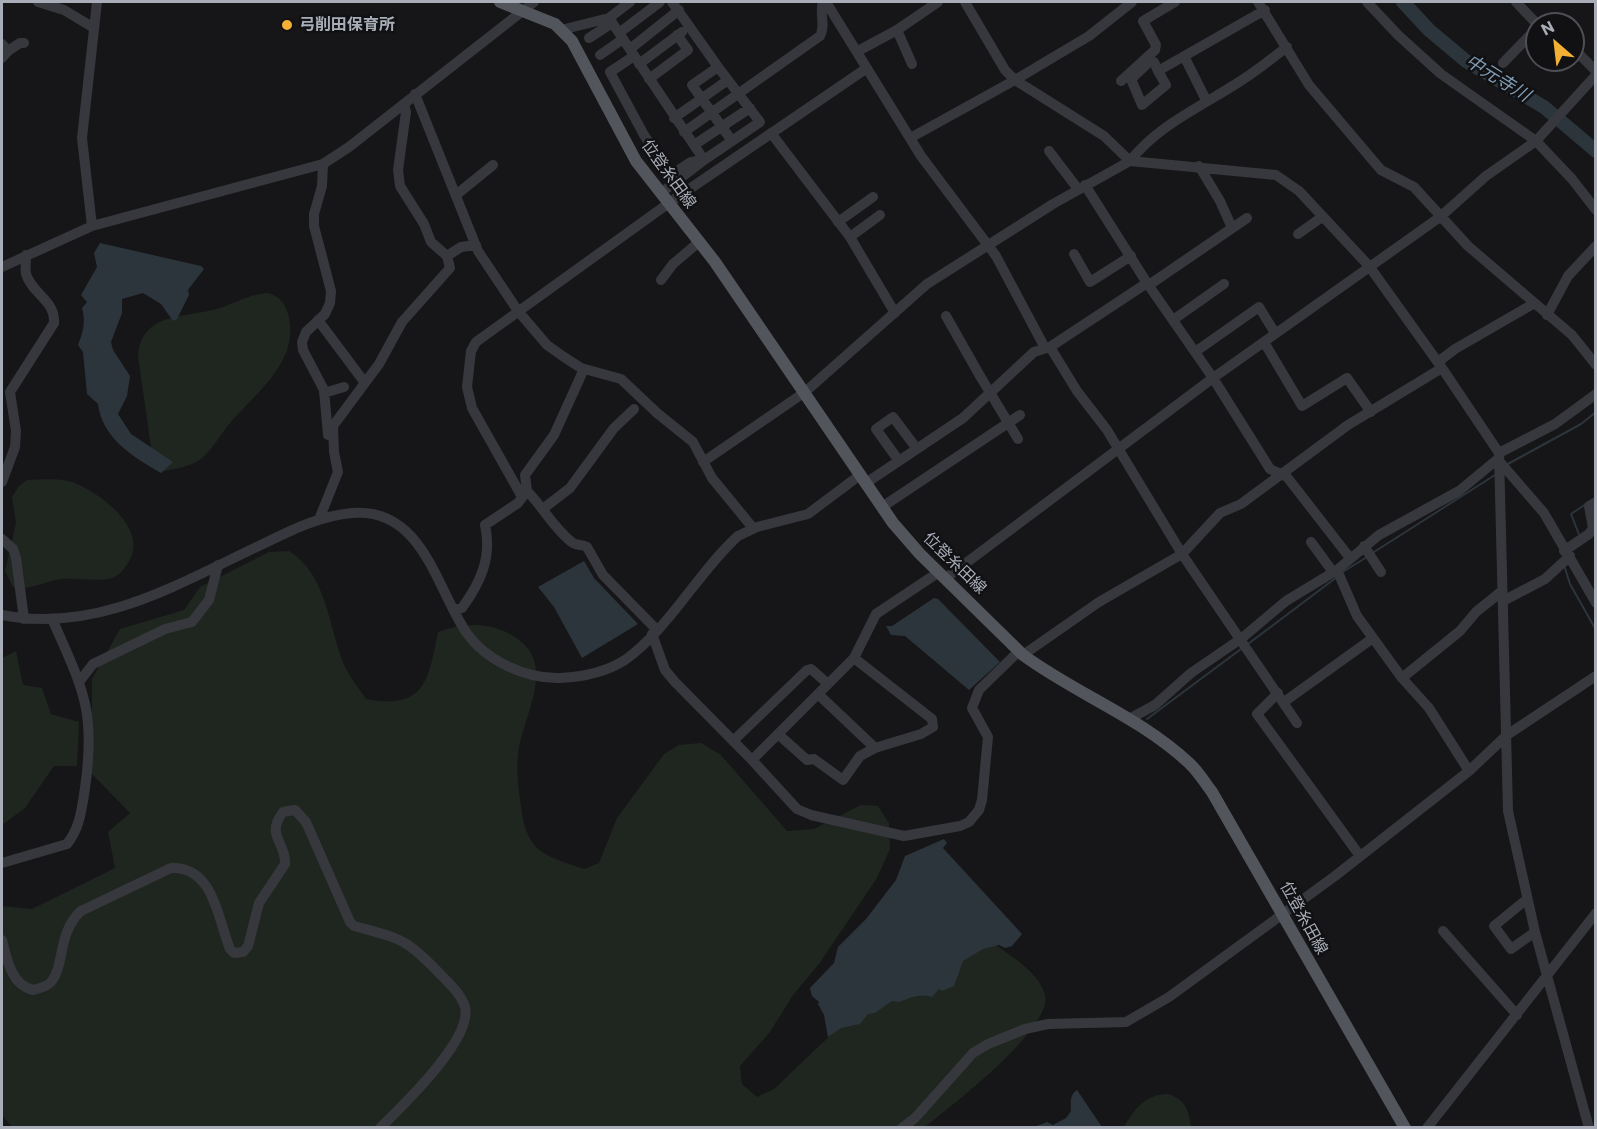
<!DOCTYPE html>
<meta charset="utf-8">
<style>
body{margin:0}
#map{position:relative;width:1597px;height:1129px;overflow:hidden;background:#161618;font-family:Commissioner,sans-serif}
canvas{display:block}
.frame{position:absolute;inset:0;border:3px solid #a8adb8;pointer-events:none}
.north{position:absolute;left:1525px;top:12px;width:60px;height:60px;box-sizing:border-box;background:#111113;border:2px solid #4d4f55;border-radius:50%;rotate:332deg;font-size:16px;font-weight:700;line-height:24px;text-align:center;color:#a8adb8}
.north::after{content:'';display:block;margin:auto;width:21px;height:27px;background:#f2b134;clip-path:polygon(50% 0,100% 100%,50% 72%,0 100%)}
</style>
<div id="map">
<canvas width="1597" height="1129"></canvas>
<div class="frame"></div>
<div class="north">N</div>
</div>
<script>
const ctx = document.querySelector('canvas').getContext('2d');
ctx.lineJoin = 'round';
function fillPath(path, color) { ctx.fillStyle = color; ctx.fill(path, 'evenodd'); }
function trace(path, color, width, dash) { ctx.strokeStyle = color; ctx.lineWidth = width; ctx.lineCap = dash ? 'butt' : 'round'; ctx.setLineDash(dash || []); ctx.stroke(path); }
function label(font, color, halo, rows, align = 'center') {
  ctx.font = font + ' Commissioner,"Noto Sans JP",sans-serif'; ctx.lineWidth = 5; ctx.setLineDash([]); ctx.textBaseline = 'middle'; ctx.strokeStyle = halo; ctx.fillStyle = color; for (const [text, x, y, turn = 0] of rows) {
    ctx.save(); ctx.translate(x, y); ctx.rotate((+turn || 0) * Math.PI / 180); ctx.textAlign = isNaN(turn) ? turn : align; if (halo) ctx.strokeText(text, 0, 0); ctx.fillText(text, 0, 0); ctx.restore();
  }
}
fillPath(new Path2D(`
 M268,293C279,296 285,303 288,314C301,360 257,392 231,422C221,433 211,453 198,461C188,467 175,469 163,471L153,461L138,356C142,309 190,319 223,307C239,301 251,294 268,293Z
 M27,480C43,480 62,477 77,484C103,495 150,531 128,563C124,569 120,575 112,578C103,582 75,578 62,579C45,581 31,591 13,587L5,571L16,523L12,497L19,486Z
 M289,551C328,575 328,628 345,667C351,678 359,689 366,699C425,710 428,681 438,632C460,624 482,622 504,631C560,656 528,705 519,747C515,767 519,792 522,812C523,823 528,840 538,849C551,859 569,864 584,869L599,863L617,818L664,754L679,745L701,743L721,755L787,831L814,829L861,805L878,806L889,823L890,849L877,878L819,964L793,995L770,1032L740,1066L742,1084L757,1097L774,1089L862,1005L993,943C1011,956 1038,972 1045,994C1054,1028 951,1106 925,1127H12L2,1115V906L32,909L115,868L108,832L130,813L92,774V679L120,629L184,610L200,587L269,552Z
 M16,651L23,685L42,688L51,714L79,722L77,766H54L25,808L2,825V658Z
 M1168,1094C1185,1099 1189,1110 1191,1127H1124C1134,1110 1145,1094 1168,1094Z`), '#1e261f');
fillPath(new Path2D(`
 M100,243L201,266L204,269L188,290L189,295L177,319L173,321L161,304L143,293L122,299V313L111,342L113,350L130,376L127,396L118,414L131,434L173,462L161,473C133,457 102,438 98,404L87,394L83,352L78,345C83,332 86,322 82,308L87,302L81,295L97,267L94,253Z
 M584,561L594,578L638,624L582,658L554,607L538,587Z
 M934,598L938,599L1000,662L969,690L905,636L891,635L886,626H892Z
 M944,839L947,843L943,848L1022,934L1012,946L1005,948L999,945L983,949L963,961L954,986L942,991L939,989L932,997C919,993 911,998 899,1002L892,1001L875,1013L868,1014L860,1024L841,1028L828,1037L824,1015L818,1004L819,1002L812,996L810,988L834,963L838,947L866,919L896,880L905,856Z
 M1077,1090L1102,1127H1034L1047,1122L1053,1125L1066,1118L1071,1111C1071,1103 1069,1095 1077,1090Z`), '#2c353c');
trace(new Path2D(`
 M1506,465L1581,424L1596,412
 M1580,537L1571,514L1586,504
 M1374,552L1495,475
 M1564,565L1570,584L1596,630
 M1341,573L1367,557
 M1248,644L1337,577
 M1147,719L1241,649`), '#2c353c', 2);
trace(new Path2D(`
 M1403,2L1429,30L1466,61L1544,107L1596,151`), '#2c353c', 14);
trace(new Path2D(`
 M38,2L64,10L94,28
 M826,2L921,156L996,256L1045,348
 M965,2L1005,70L1015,80L1104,136L1130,161L1276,175L1299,191L1369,266L1442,368L1499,453L1508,811L1535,932L1589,1128
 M1258,2L1309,85L1381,170L1414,187L1468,246L1572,335L1596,365
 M1367,2L1398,35L1441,74L1536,141L1572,179L1596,210
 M1516,2L1537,24
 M609,18L630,2
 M561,30L609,18L704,160L661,193
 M897,30L912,64
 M619,33L660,2
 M589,38L612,23
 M2,44L8,51L2,58
 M1573,48L1596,71
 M630,49L679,10
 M8,51L20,43H24
 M858,51L897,30L938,2
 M600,55L623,39
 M634,56L610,72L644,135L671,175L691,162L704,160L760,122L718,67L672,2
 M1184,56L1206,100
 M1503,63L1537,28
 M639,64L682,32
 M718,67L692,85L732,141
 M1158,71L1154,62L1150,61L1131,79L1142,105L1166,85L1158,71L1265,10
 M649,79L688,50L677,35
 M1121,81L1155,50L1156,45L1143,21L1175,2
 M415,94L478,251L518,311L547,345L564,357L581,368L621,379L657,413L693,442L712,478L753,528
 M674,118L728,80
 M684,132L820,36C826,25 819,13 823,2
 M771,133L850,237
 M912,137L1015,80L1089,36L1132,2
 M694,145L750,108
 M1049,151L1078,189
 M323,164L322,186L314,214V226L331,291L330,303L325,314L306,332L302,342L303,350L324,390L328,435
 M1199,166L1220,201L1232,228
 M1085,185L1147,283L1213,378L1270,469L1287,477L1350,558
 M456,195L493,165
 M880,215L850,237L895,313
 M838,222L873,197
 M92,226L82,138L97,2
 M1298,234L1322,217
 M1074,254L1090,282L1131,256
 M447,256L461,247L476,245
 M2,267L92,226L323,164L349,147L534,2
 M661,280L673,264L699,242
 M1149,285L1247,218
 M1547,315L1568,276L1596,246
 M946,316L980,376
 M318,320L365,383
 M1173,320L1224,284
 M1264,342L1302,406L1347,378L1371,412
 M1050,347L1077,391L1107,430L1182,554L1297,723
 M1195,352L1259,307L1275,333
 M1438,362L1455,349L1533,304
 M324,393L344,387
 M1000,409L1018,439
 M1499,453L1555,424L1596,394
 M899,461L876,429L893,417L917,449
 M1499,461L1544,513L1596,603
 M703,462L805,392L927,284L1053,204L1130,161C1159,124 1203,106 1242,80C1258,70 1272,58 1287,47
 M2,482L15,447L16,431L10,392L54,323C56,301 32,294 26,274C25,268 26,261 26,255
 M866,483L963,418L1034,352L1050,347L1147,283
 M527,491L525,475L554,435L584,369
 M521,495L472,408L467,387L471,351L476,342L669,203L867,68
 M882,507L1020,415
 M544,508L570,488L614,428L634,409
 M320,517L338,472L334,452L333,426L379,364L402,322L450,268L447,256L431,242L424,224L400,186L398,170L406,112L404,104
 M2,539L13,549L16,558L24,619
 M1311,542L1333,572
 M1364,546L1381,572
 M1564,551L1589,534L1593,528L1589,506L1596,502
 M946,578L1213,378L1440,217L1486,176L1536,141L1596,75
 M1503,601L1545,579L1570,556
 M454,610L462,608C481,582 492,557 485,525L518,503L527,491C543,507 555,530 573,543C578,546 582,544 587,547L603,575L656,629
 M2,615C98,634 179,583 263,544C292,530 319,516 352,513C422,507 436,587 466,632C486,661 526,679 560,678C582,677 606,672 625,660C669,629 698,572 738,536L757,527L808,514L860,475
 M652,634L665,670L675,682L752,760L854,658L876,614L939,572
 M1373,638L1402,678L1429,708L1469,771
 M1023,655L1099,602L1182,554L1220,513L1241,504L1348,425L1442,368
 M1402,678L1460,631L1476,612L1502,591
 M79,682L93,664L165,629L192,622L209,600L218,565
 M1278,693L1257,714L1360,856
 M818,694L875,748L921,734L933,727L932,719L854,658
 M1284,702L1373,638L1357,616L1337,570
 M1131,718L1155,705L1191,673L1242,638L1286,601L1337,570L1379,535L1459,491L1499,458
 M778,734L807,760L814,759L843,780L860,756L875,748
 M733,741L807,670L811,669L828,684
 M752,760L797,809L811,815L904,836L960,826L969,822L979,810L982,800L988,737L972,708L979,690L1019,651
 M2,863L67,844C80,828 82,808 85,788C96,711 83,689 53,621
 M1527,899L1494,926L1511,949L1535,932
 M1443,931L1517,1015
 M2,940C7,959 11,985 33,990C39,988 47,987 51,982C65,966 57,933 81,911L171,868C214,866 218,920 230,949L234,953L243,952L248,946L259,903L285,864C286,841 265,836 283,812L295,810L306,822L350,922L354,926C401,939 406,938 440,974C449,983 461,994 465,1007C473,1039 402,1106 380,1128
 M902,1128L915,1118L973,1053L988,1044L1025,1029L1048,1024L1126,1022L1169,997L1335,876L1469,771L1507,735L1596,676
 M1427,1128L1596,913`), '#37383d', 10);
trace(new Path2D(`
 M500,2L555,24L572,41L636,161L715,262L893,523L920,554L1023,655C1076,694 1140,717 1189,763C1198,771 1205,783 1212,792L1405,1128`), '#53555c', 12);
trace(new Path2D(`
 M980,376L1000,409`), '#37383d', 10);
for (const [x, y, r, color] of [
 [287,25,6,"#f2b134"]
]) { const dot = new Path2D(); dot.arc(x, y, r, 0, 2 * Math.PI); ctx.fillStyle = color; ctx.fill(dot); trace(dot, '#111113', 2); }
label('bold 16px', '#a8adb8', '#111113', [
 ["弓削田保育所",299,25]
], 'left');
label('16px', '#a8adb8', '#111113', [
 ["位登糸田線",669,174,54],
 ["位登糸田線",955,563,44],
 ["位登糸田線",1304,918,61]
]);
label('italic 18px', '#7f9bb3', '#111113', [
 ["中元寺川",1498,78,32]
]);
</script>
